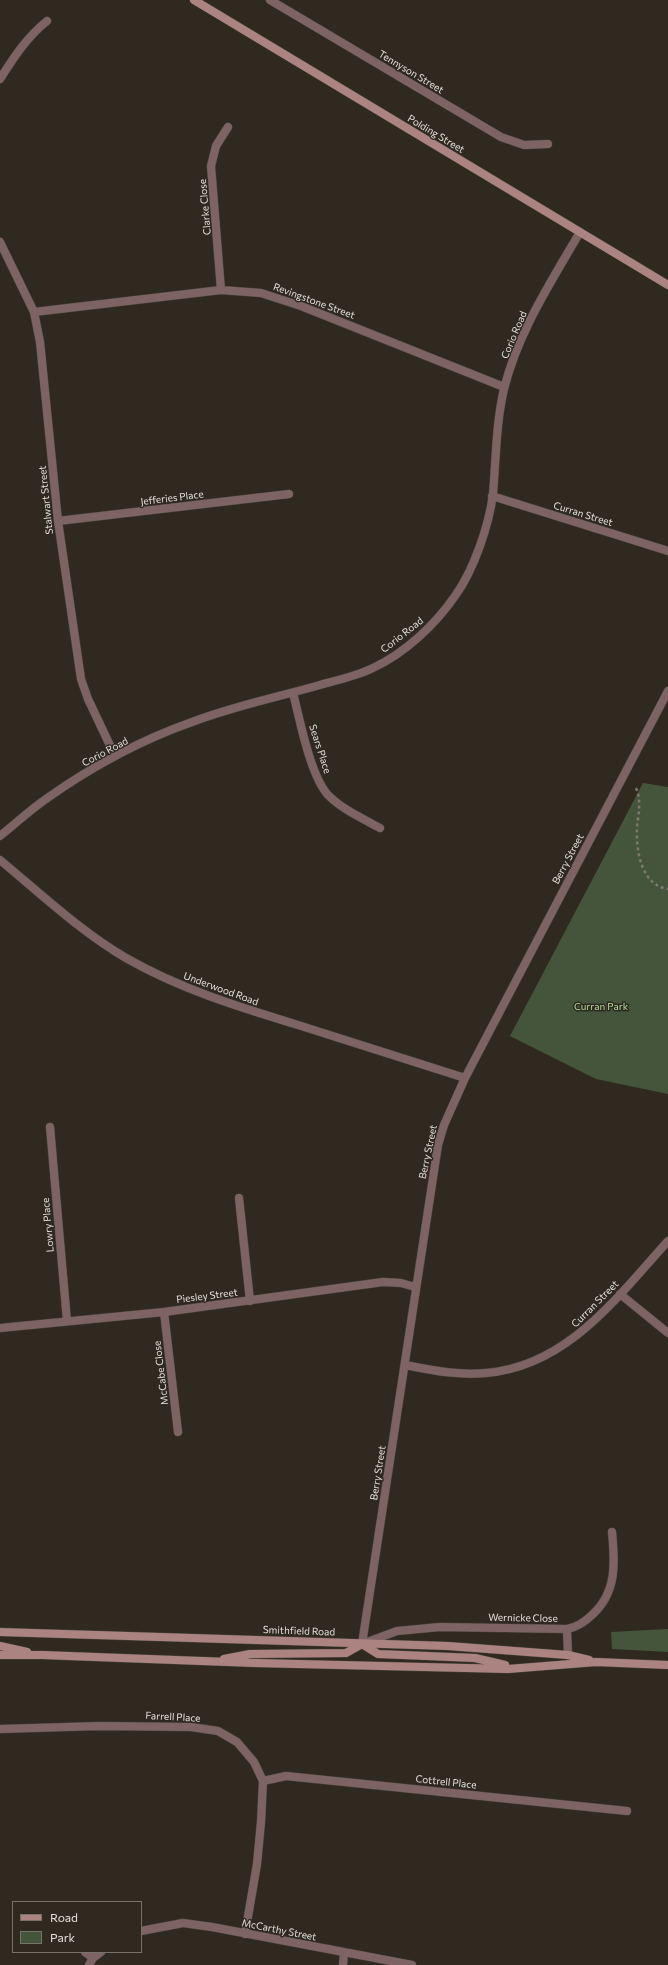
<!DOCTYPE html>
<style>
body{margin:0}
#map{position:relative;width:668px;height:1965px;overflow:hidden;background:#2f2920;font-family:Commissioner,sans-serif}
canvas{display:block}
.legend{position:absolute;left:12px;top:1901px;width:130px;height:52px;box-sizing:border-box;background:#2f2920;border:1px solid #77726a;margin:0;padding:5px 7px;list-style:none;font-size:12px;color:#e3dfd9}
.legend li{display:flex;align-items:center;gap:8px;height:20px}
.legend b{width:20px;border:1px solid #77726a}
</style>
<div id="map">
<canvas width="668" height="1965"></canvas>
<ul class="legend">
<li><b style="height:5px;background:#ab8482"></b>Road</li>
<li><b style="height:11px;background:#44553b"></b>Park</li>
</ul>
</div>
<script>
const ctx = document.querySelector('canvas').getContext('2d');
ctx.lineJoin = 'round';
function fillPath(path, color) { ctx.fillStyle = color; ctx.fill(path, 'evenodd'); }
function trace(path, color, width, dash) { ctx.strokeStyle = color; ctx.lineWidth = width; ctx.lineCap = dash ? 'butt' : 'round'; ctx.setLineDash(dash || []); ctx.stroke(path); }
function label(font, color, halo, rows, align = 'center') {
  ctx.font = font + ' Commissioner,sans-serif'; ctx.lineWidth = 3; ctx.setLineDash([]); ctx.textBaseline = 'middle'; ctx.strokeStyle = halo; ctx.fillStyle = color; for (const [text, x, y, turn = 0] of rows) {
    ctx.save(); ctx.translate(x, y); ctx.rotate((+turn || 0) * Math.PI / 180); ctx.textAlign = isNaN(turn) ? turn : align; if (halo) ctx.strokeText(text, 0, 0); ctx.fillText(text, 0, 0); ctx.restore();
  }
}
fillPath(new Path2D(`
 M643,783L668,787V1094L596,1079L510,1036Z
 M668,1629V1652L612,1649L611,1632Z`), '#44553b');
const street = new Path2D(`
 M270,0L501,137L524,145L548,144
 M0,79C14,57 27,37 47,21
 M0,242L34,312L40,342L58,521L81,679L88,699L115,756
 M221,290L211,166L216,146L228,127
 M34,312L221,290L261,293L301,306L504,387
 M492,496L668,551
 M58,521L289,494
 M293,693C300,720 310,775 328,795C343,810 362,818 380,828
 M0,836C15,824 30,810 46,799C91,767 141,740 192,722C234,706 278,697 320,685C338,680 356,676 373,668C405,653 435,625 455,596C474,570 489,525 493,494C496,459 496,423 504,389C518,332 551,282 580,232
 M0,860C41,894 80,931 126,958C180,989 239,1007 298,1025C353,1043 409,1060 465,1078
 M50,1127L67,1321
 M239,1198L250,1301
 M620,1294L668,1333
 M164,1312L178,1432
 M0,1328L164,1312L383,1282L401,1283L415,1287
 M405,1365C431,1370 459,1376 486,1373C568,1366 617,1297 668,1241
 M612,1532C615,1562 617,1592 593,1614C585,1622 578,1627 567,1629L440,1627L397,1631L362,1644L438,1145L444,1125L465,1078L668,691
 M567,1629L568,1655
 M0,1729L99,1726L191,1727L218,1731L237,1742L254,1762L263,1781L261,1822L257,1864L245,1934
 M263,1781L286,1776L627,1811
 M141,1931L183,1923L212,1927L412,1965
 M85,1952L93,1958
 M89,1965L93,1958L101,1952
 M343,1965L344,1952`);
const secondary = new Path2D(`
 M194,0L668,285
 M0,1632L448,1646L568,1655L589,1660
 M0,1646L27,1652
 M0,1655H42L255,1663L508,1669L596,1662L668,1665
 M224,1659L250,1654L346,1653L362,1644L378,1654L475,1658L505,1665`);
trace(street, '#4c463e', 9);
trace(secondary, '#4c463e', 9);
trace(new Path2D(`
 M636,788C642,802 638,814 637,828C636,851 641,885 668,889`), '#7d7870', 2.5, [3, 3]);
trace(street, '#7d6462', 8);
trace(secondary, '#ab8482', 8);
label('10px', '#e3dfd9', '#2f2920', [
 ["Tennyson Street",411,72,31],
 ["Polding Street",436,134,31],
 ["Clarke Close",205,207,-95],
 ["Revingstone Street",314,301,20],
 ["Corio Road",514,335,-67],
 ["Jefferies Place",172,498,-7],
 ["Stalwart Street",46,500,-96],
 ["Curran Street",583,514,17],
 ["Corio Road",402,635,-38],
 ["Sears Place",320,749,72],
 ["Corio Road",105,752,-28],
 ["Berry Street",568,859,-62],
 ["Underwood Road",221,989,20],
 ["Berry Street",428,1152,-78],
 ["Lowry Place",48,1225,-95],
 ["Piesley Street",207,1296,-7],
 ["Curran Street",595,1304,-45],
 ["McCabe Close",161,1373,-97],
 ["Berry Street",378,1473,-81],
 ["Wernicke Close",523,1618,1],
 ["Smithfield Road",299,1631,2],
 ["Farrell Place",173,1717,3],
 ["Cottrell Place",446,1782,6],
 ["McCarthy Street",279,1930,11]
]);
label('10px', '#b2de9b', '#2f2920', [
 ["Curran Park",601,1007]
]);
</script>
